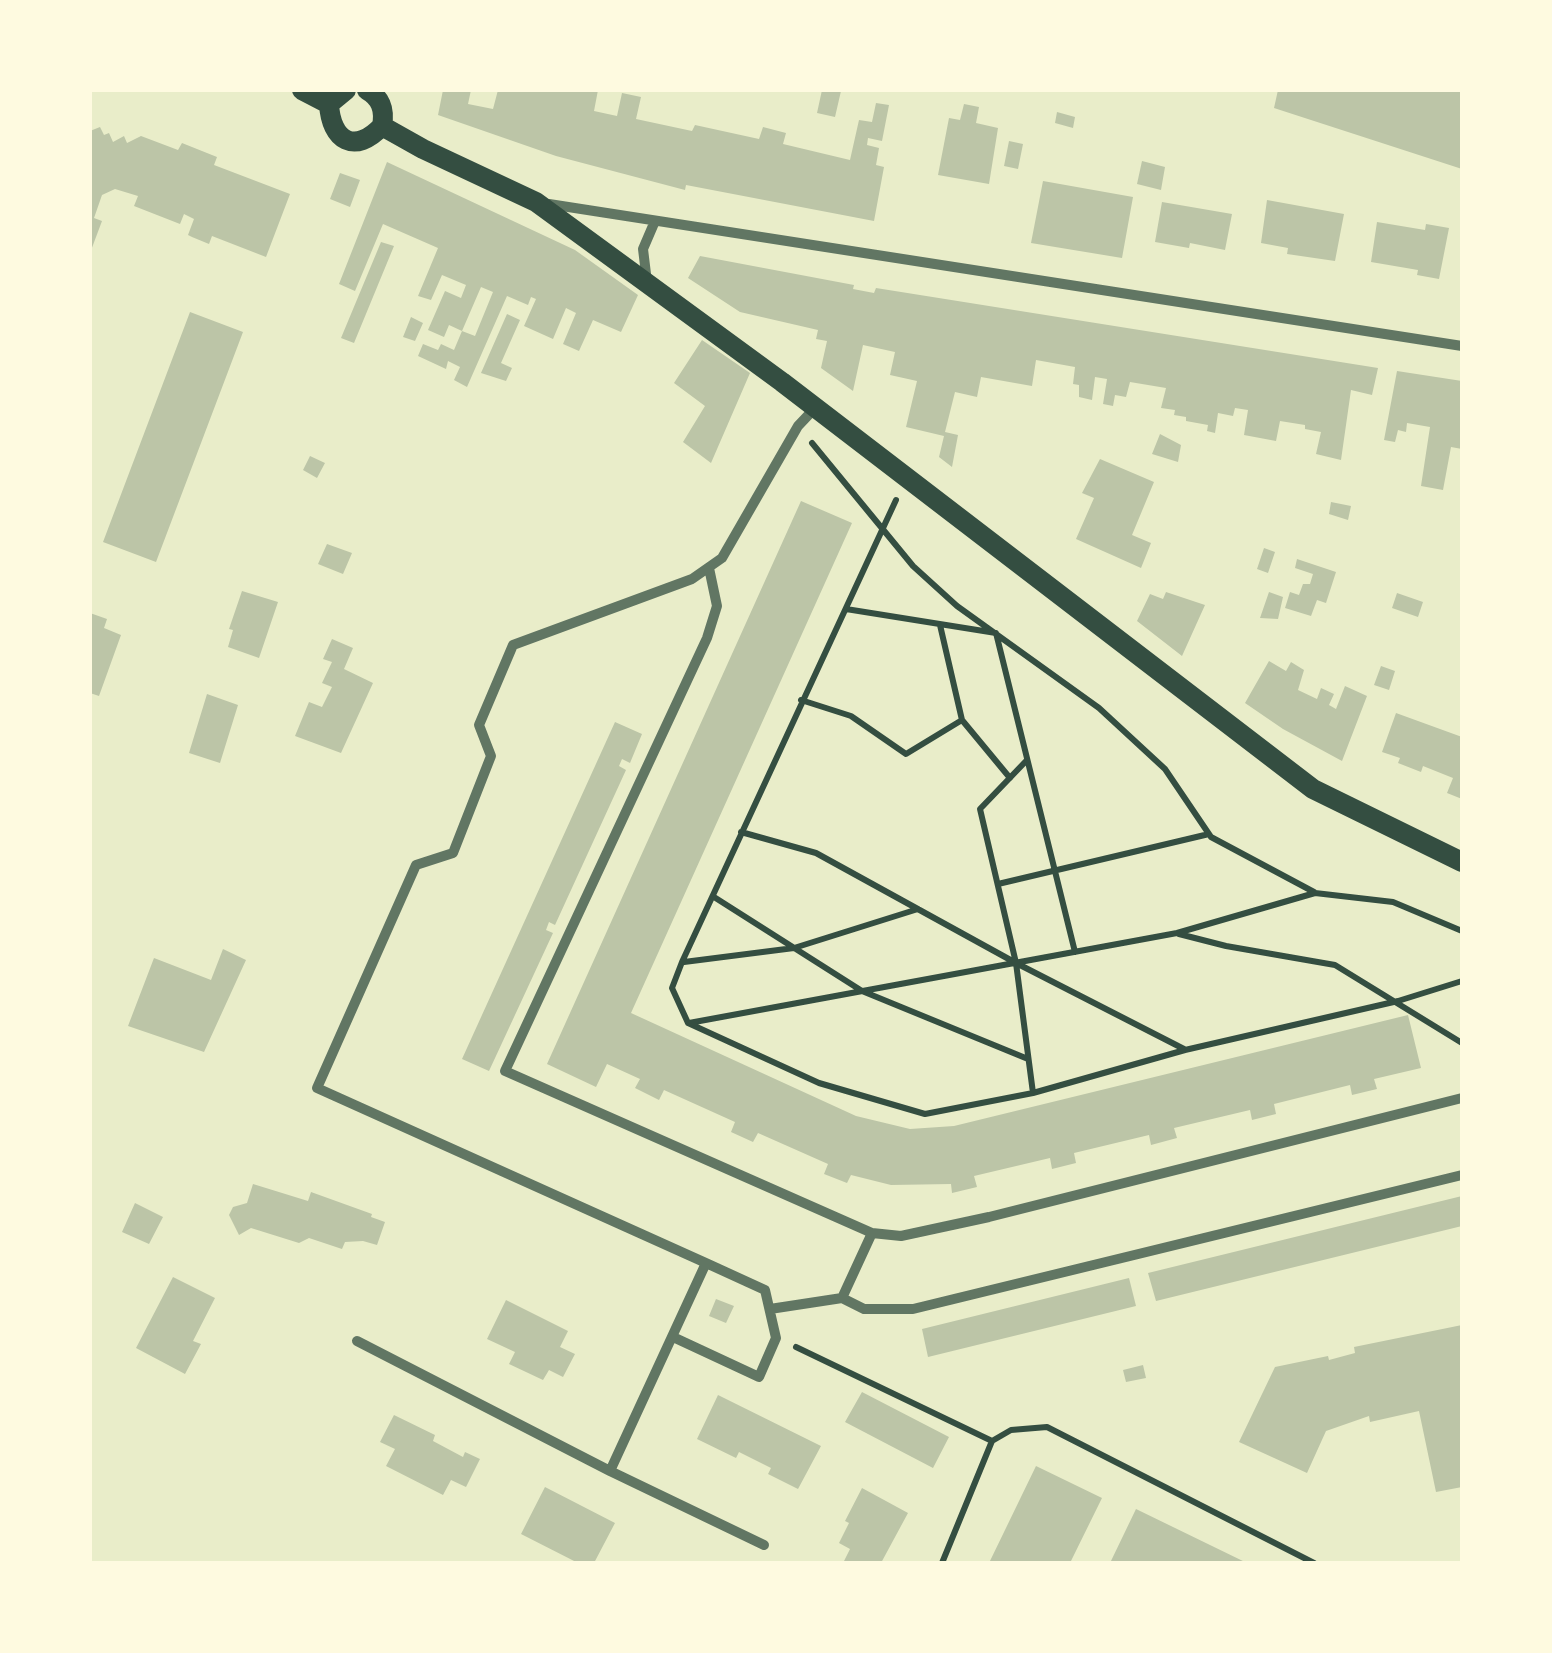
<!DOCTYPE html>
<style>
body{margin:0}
#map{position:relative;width:1552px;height:1653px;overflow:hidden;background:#e9edc9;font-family:Montserrat,sans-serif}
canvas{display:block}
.frame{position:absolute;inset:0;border:92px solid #fefae0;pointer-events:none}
</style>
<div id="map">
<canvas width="1552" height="1653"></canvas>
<div class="frame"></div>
</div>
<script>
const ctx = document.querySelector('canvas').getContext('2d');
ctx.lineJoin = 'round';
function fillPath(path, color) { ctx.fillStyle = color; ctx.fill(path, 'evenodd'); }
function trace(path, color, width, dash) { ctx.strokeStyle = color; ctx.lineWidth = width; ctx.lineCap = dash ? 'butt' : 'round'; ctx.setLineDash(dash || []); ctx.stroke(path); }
fillPath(new Path2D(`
 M443,90H471L468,104L493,109L498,90H598L594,111L617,116L622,93L641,97L636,119L692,131L695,125L759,139L763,127L786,133L783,144L850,160L859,120L872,122L876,103L889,105L882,141L868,138L867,145L879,148L876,165L884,167L874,221L686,185L685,190L556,156L438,115Z
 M822,90L841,91L835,117L817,113Z
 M1278,90H1462V169L1274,108Z
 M964,104L979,107L976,123L998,128L989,184L938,175L949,118L960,120Z
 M1057,112L1075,117L1073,128L1055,123Z
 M100,127L104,135L109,133L113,142L124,136L127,143L141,136L178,150L182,143L217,157L214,165L290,194L266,257L212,236L209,244L192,237L188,235L194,219L184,214L180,224L134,206L138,196L115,189L102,195L94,218L102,221L90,253V131Z
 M1009,141L1023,144L1018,169L1004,166Z
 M1142,161L1165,167L1161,190L1137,184Z
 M387,162L575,250L638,295L621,332L593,320L579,351L563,344L576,313L566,308L553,339L524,326L536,299L531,297L528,305L507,296L467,387L454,380L460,367L448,361L446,369L418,356L423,344L438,350L441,344L454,350L462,331L475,336L493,292L481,287L462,331L449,325L444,337L428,330L445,291L461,298L466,285L442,275L431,300L418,296L438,248L383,224L355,291L339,284Z
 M340,173L360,180L350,207L330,199Z
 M1043,181L1133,197L1122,258L1031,243Z
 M1267,200L1344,214L1335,261L1287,254L1288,248L1261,243Z
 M1162,202L1232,214L1225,250L1190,243L1189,248L1155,242Z
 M1377,222L1425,230L1426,224L1449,228L1439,279L1417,275L1418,270L1371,262Z
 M381,242L394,246L354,343L341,338Z
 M700,256L854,285L853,289L874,293L876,288L1378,368L1372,395L1351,390L1341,460L1316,454L1321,432L1305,429V425L1280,421L1276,441L1244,435L1248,410L1235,408L1233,416L1218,413L1215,433L1207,431L1208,425L1186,421V417L1174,415L1175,410L1161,408L1166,388L1130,382L1126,397L1115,395L1113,406L1103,404L1107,379L1095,377L1092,400L1079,397V385L1073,384L1075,367L1036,360L1032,386L981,377L977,397L955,392L945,432L958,435L952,467L939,457L944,436L906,427L917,381L890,375L895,352L863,345L853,391L821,368L827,341L816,339L818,330L740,312L688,278Z
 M190,312L243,332L156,562L103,542Z
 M507,314L520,320L501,363L512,368L506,381L481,373Z
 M411,317L423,323L415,341L403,337Z
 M702,340L750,373L711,463L683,442L705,406L674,383Z
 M1397,371L1462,381V449L1451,447L1443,490L1421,486L1430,427L1407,423L1406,432L1398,430L1395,442L1384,440Z
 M1160,434L1181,445L1178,462L1152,454Z
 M310,456L325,463L317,478L303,470Z
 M1100,459L1154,482L1132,535L1151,543L1141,568L1076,539L1094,498L1082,493Z
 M801,501L852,523L631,1013L856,1116L910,1129L954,1126L1408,1015L1421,1068L1374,1079L1377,1089L1352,1095L1350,1085L1274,1104L1276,1114L1252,1120L1250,1110L1174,1128L1177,1138L1151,1145L1149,1135L1074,1153L1076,1163L1052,1169L1050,1158L974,1176L977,1187L952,1193L951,1184L891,1185L851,1175L847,1183L824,1174L828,1164L758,1133L753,1142L731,1132L735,1122L664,1090L659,1100L635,1088L640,1079L607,1064L596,1087L547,1064Z
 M1331,502L1351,506L1348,520L1329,514Z
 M327,544L352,553L343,574L318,564Z
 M1264,548L1275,552L1268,573L1257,569Z
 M1297,559L1336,572L1326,603L1317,600L1311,616L1285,608L1290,592L1299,595L1303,584H1310L1313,574L1295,568Z
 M242,591L278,602L259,658L228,647L233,630L229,629Z
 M1166,592L1205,605L1182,656L1137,621L1150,594L1163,599Z
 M1269,592L1283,597L1278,619L1260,618Z
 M1397,593L1423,602L1418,617L1392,608Z
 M90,613L107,619L104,628L121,635L99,696L90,693Z
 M332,639L353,648L344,669L373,683L341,753L295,736L309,702L322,707L332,687L322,683L332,662L323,659Z
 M1269,661L1286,671L1291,662L1304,670L1298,690L1317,699L1321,688L1334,694L1329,705L1336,709L1345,686L1367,696L1342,761L1283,729L1245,703Z
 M1381,666L1395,671L1389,690L1374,685Z
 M207,694L238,705L220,763L189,753Z
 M1396,713L1462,737V799L1447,793L1453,778L1423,766L1421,772L1398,763L1400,758L1382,752Z
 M615,722L642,734L630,763L622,759L619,766L626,770L555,925L549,922L546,930L553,933L489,1071L462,1059Z
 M223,949L246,960L204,1052L128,1026L154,958L211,980Z
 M253,1184L308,1201L311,1192L372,1214L371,1217L385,1222L377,1245L363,1241L345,1242L342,1249L309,1238L299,1243L251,1228L239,1235L229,1215L233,1207L247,1203Z
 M1462,1196V1226L1156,1301L1148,1273Z
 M135,1203L163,1217L149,1244L122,1232Z
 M173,1277L215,1298L193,1341L201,1344L185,1374L136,1348Z
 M1129,1278L1136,1306L928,1357L922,1329Z
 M716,1299L734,1306L726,1323L709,1316Z
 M506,1300L568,1331L560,1347L575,1354L563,1377L549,1370L543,1380L509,1364L515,1352L487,1339Z
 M1462,1325V1487L1436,1492L1419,1411L1370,1422L1369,1416L1326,1431L1307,1473L1239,1442L1275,1367L1328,1356L1329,1360L1355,1353L1354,1347Z
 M1143,1365L1146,1378L1126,1382L1123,1370Z
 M862,1392L949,1437L933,1468L845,1422Z
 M718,1395L821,1446L798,1489L768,1474L771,1468L739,1452L736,1458L697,1439Z
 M394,1415L435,1435L433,1441L463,1457L465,1452L480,1459L466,1487L451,1480L443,1495L386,1466L395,1449L380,1442Z
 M1036,1466L1102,1498L1070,1563H989Z
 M545,1487L615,1523L594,1563H578L521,1534Z
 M862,1488L908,1513L881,1563H843L850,1549L839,1543L849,1523L845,1521Z
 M1136,1509L1247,1563H1110Z`), '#bcc5a7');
trace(new Path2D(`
 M812,443L913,566L957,606L1099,708L1165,769L1211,837L1314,892
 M896,500L682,962L672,988L688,1023L819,1083L925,1114L1033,1093L1185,1050L1398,1001L1462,981
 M846,609L996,633L1075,952
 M940,625L962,720L1010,778
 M801,700L851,716L906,754L962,720
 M1027,760L980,809L1016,963L1033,1093
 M741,832L816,853L1016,963L1184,1049
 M998,884L1209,834
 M714,897L862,991L1028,1059
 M1179,934L1226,946L1335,965L1462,1043
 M684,962L794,948L918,909
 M689,1023L1177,933L1315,893L1393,902L1462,931
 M796,1347L992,1441L942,1563
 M992,1441L1011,1430L1047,1427L1314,1563`), '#344e41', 6);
trace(new Path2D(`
 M549,204L1462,346
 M647,282L643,249L655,221
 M709,568L717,606L707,638L505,1071L872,1233L901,1236L989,1217L1462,1098
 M872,1233L842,1298L864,1309H913L1462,1175
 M770,1309L842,1298
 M673,1337L759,1377L776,1338L765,1290L706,1263
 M357,1341L610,1471L706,1263L317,1088L416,865L453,853L491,756L479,725L513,645L692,579L722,558L798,426L815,408
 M610,1471L764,1545`), '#617663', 10);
trace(new Path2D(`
 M302,90L329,104
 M346,90L329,104C331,141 355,155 382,126C385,110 381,98 367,90
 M382,126L423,149L536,202L782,382L1313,789L1462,862`), '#344e41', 20);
</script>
